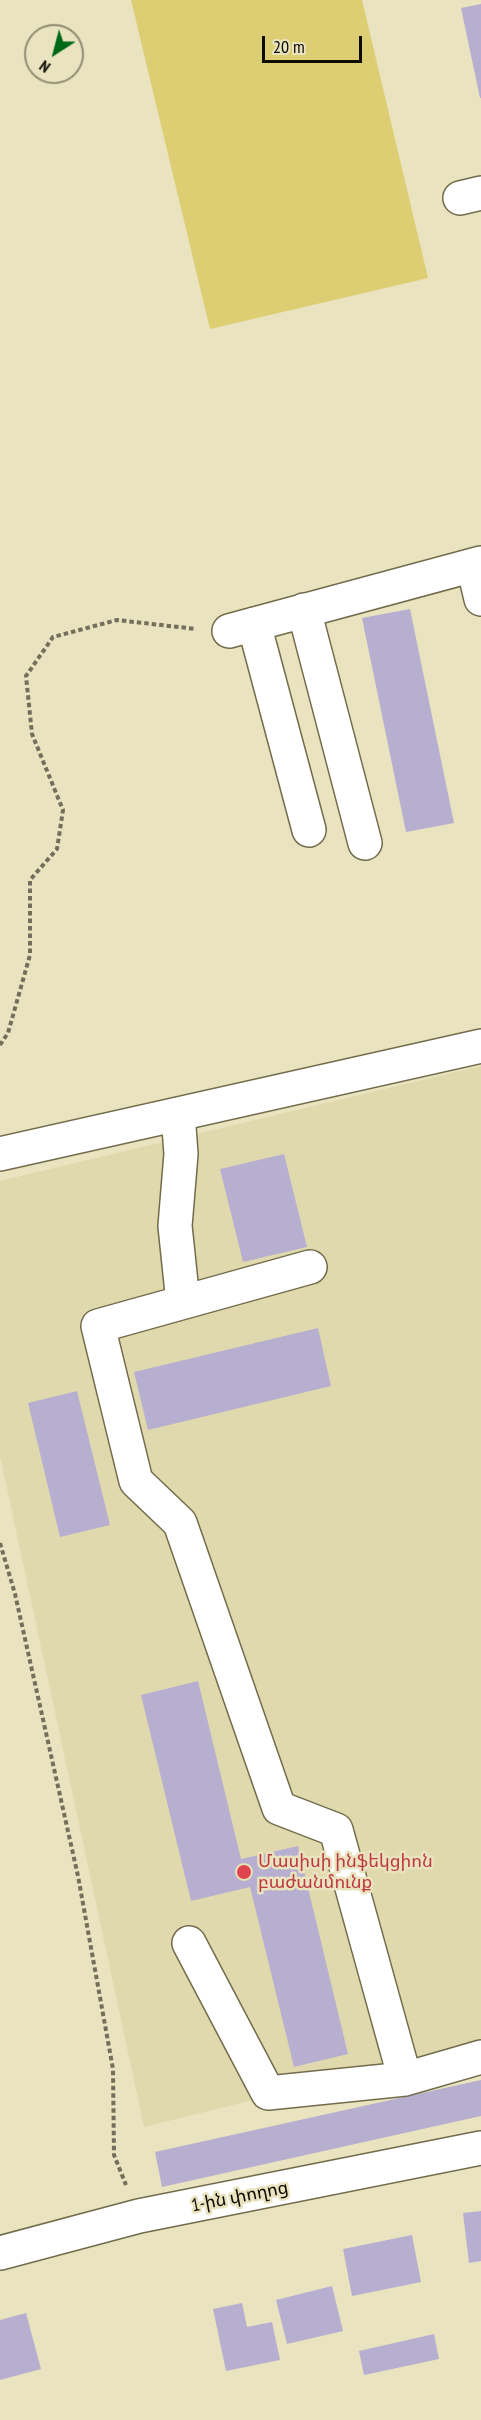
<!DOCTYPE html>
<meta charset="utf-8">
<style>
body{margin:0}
#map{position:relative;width:481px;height:2420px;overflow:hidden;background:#e9e3bf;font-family:"PT Sans Narrow",sans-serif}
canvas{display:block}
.north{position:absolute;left:24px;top:24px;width:60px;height:60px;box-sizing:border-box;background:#e9e3bf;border:2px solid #918d73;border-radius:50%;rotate:216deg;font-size:16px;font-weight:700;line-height:24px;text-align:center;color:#0e0b02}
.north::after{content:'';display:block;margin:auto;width:21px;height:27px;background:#006917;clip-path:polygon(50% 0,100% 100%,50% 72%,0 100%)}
.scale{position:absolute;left:262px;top:36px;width:100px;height:27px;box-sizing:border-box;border:3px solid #0e0b02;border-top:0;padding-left:8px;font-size:18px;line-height:21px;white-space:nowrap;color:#0e0b02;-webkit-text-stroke:4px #e9e3bf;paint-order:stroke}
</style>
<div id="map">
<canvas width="481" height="2420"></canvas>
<div class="north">N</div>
<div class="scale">20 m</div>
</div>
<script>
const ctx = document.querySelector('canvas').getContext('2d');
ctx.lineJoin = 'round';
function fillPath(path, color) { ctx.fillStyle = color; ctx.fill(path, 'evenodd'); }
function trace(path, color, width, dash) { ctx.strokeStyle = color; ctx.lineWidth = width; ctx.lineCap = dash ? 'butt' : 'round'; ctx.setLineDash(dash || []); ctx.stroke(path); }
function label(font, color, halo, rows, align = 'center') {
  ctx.font = font + ' "PT Sans Narrow","Noto Sans Armenian",sans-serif'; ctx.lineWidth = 5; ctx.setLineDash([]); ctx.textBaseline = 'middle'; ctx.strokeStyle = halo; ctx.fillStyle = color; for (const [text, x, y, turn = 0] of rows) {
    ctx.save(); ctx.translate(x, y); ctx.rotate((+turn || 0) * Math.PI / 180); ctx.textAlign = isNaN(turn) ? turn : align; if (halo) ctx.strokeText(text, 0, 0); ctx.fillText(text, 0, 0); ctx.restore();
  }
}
fillPath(new Path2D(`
 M481,1066V2044L144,2127L0,1456V1181Z`), '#e0d9ad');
fillPath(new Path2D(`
 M131,0H362L428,278L210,329Z`), '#ddcd73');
fillPath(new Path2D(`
 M481,4V98H480L461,8Z
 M410,609L454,823L406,832L362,618Z
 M284,1154L307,1247L243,1262L220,1169Z
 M318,1328L331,1386L148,1430L134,1372Z
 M77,1391L110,1525L60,1537L28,1403Z
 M198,1681L241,1859L298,1846L348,2054L294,2067L250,1887L191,1901L141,1695Z
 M481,2080V2116L162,2187L155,2152Z
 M481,2211V2261L469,2263L463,2213Z
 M412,2235L421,2282L352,2296L343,2249Z
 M332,2286L343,2331L287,2344L276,2300Z
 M242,2303L247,2327L272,2322L280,2360L226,2371L213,2309Z
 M26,2313L41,2369L0,2380V2320Z
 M434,2334L439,2359L364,2375L359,2351Z`), '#b7afd0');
const minor = new Path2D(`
 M460,198L481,193
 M473,565L481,599
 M304,610L365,843
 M254,624L309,830
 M229,631L481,563
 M178,1114L181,1154L175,1226L183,1302
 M0,1154L481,1046
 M310,1267L98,1326L136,1481L180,1523L279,1808L336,1830L405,2079
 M189,1943L268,2093L405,2079L481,2057
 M0,2253L139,2216L481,2148`);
trace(minor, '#726c4c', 36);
trace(new Path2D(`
 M0,1045L8,1033L30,955V880L57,849L63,810L32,734L26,676L53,637L117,620L196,629
 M0,1543L15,1594L78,1876L113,2069L114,2155L126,2185`), '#746f5a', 4, [4.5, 3]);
trace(minor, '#fff', 33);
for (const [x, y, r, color] of [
 [244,1872,8,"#e0444e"]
]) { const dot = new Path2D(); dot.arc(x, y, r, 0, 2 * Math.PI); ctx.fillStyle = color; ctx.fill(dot); trace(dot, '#e9e3bf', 2); }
label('18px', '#be3a42', '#e9e3bf', [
 ["Մասիսի ինֆեկցիոն",258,1862],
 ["բաժանմունք",258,1883]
], 'left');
label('18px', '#0e0b02', '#e9e3bf', [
 ["1-ին փողոց",240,2197,-11]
]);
</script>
